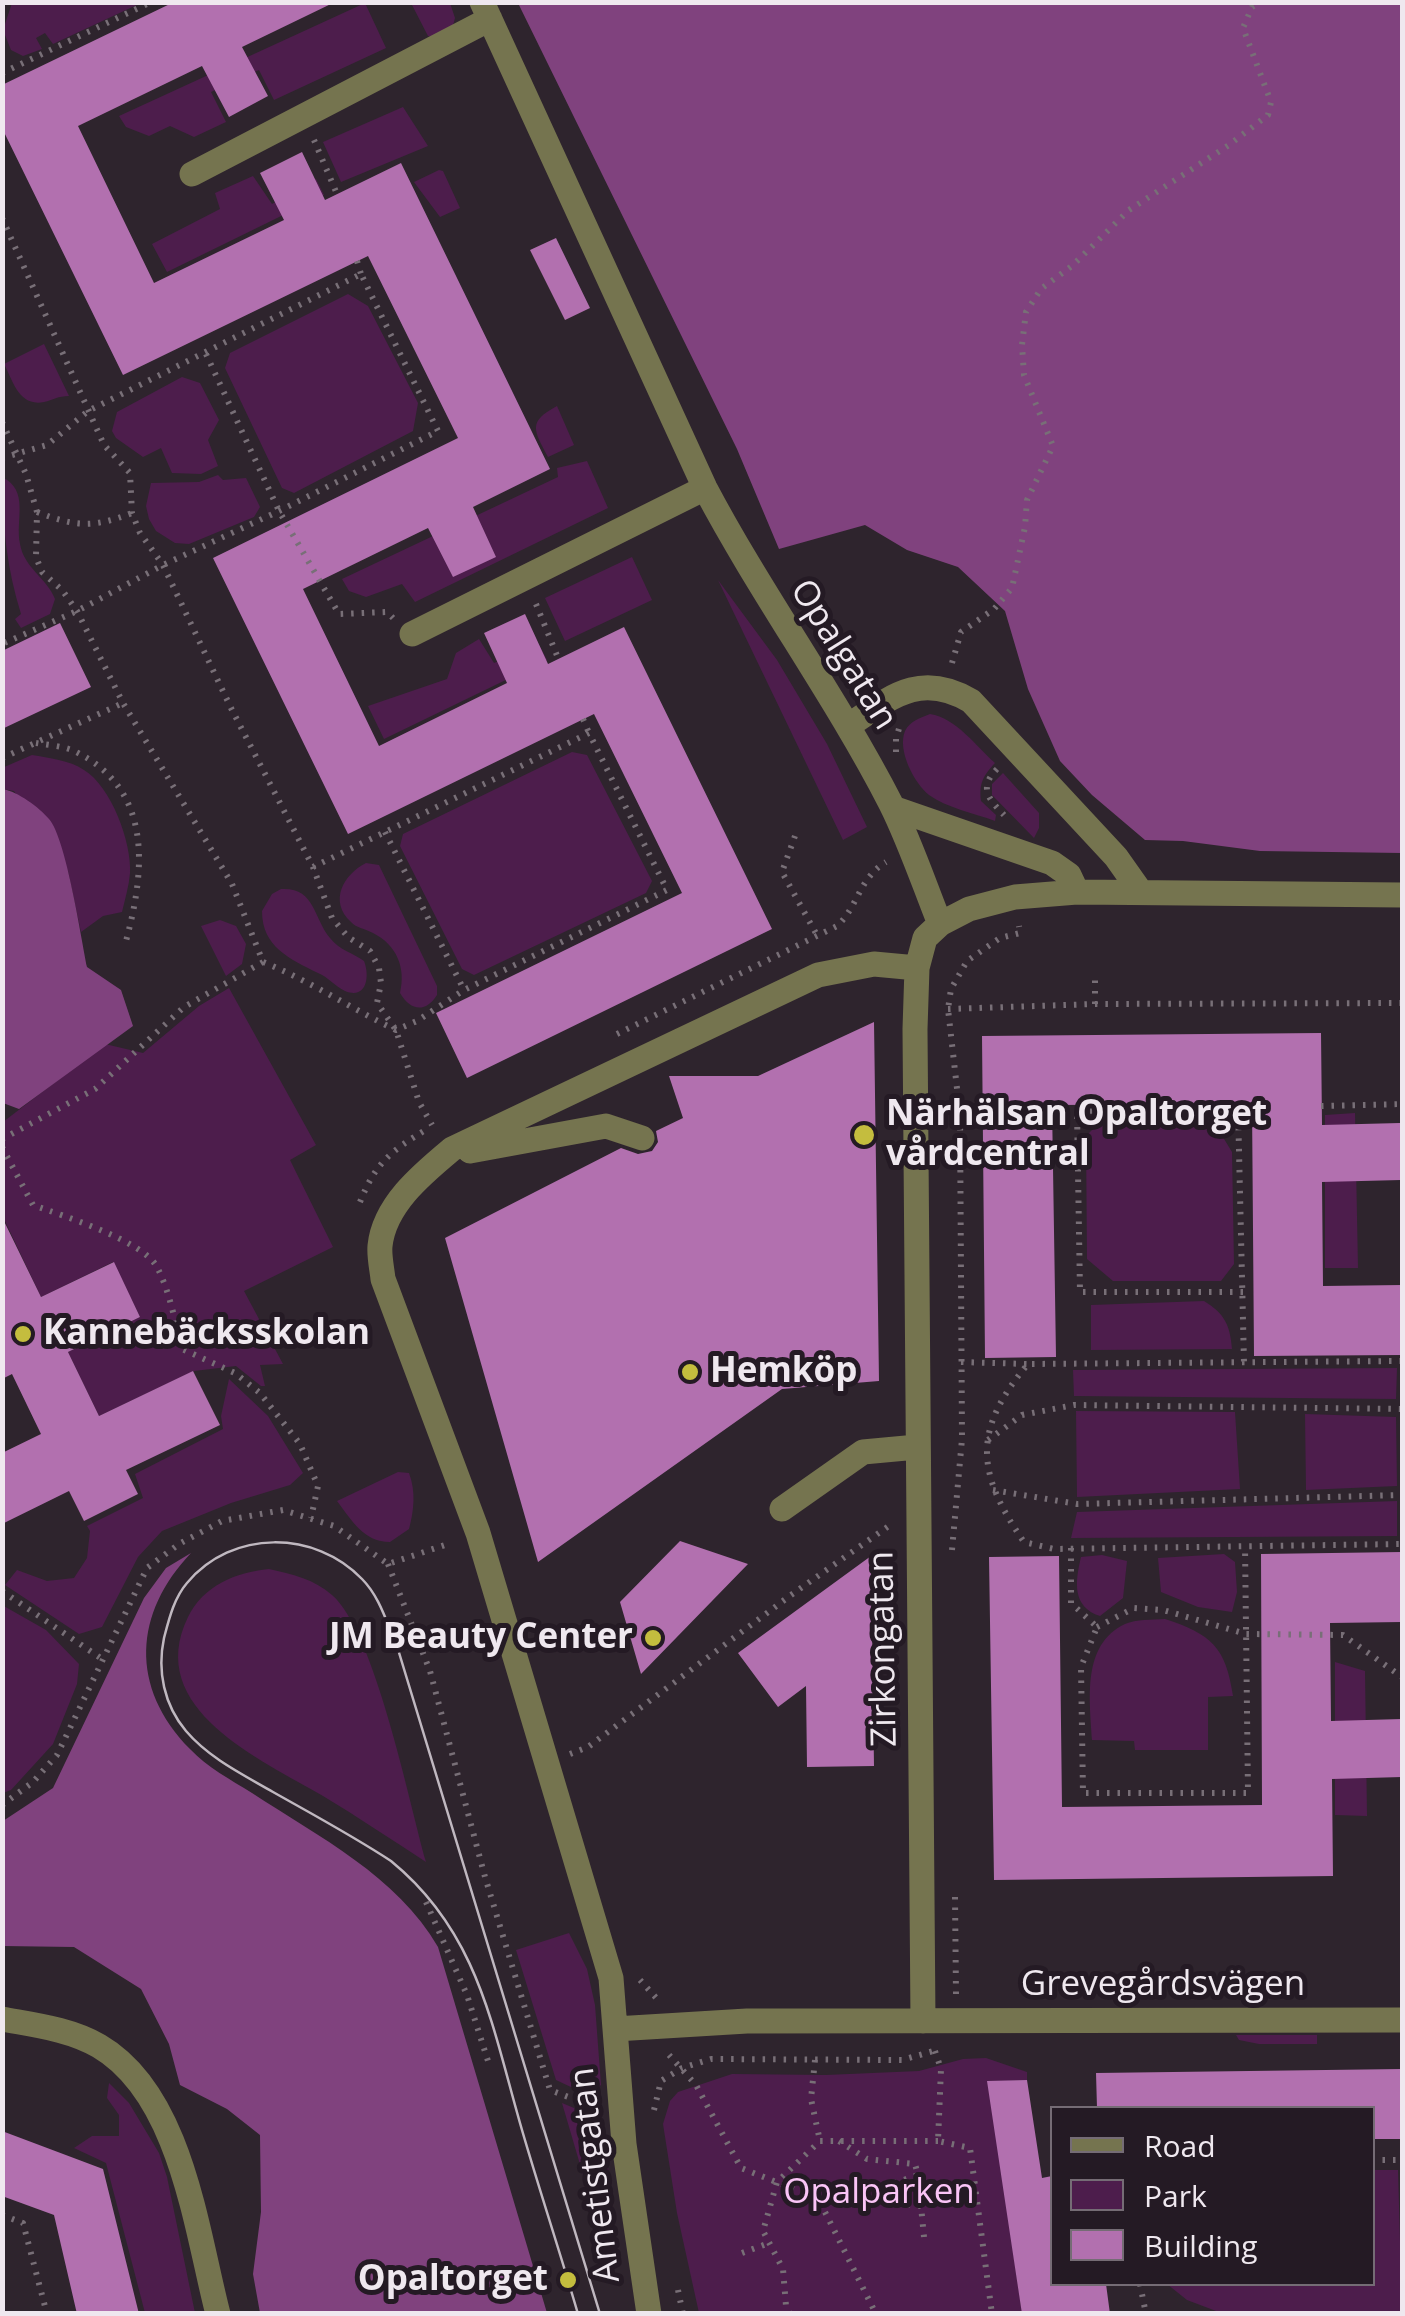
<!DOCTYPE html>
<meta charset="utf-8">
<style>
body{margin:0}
#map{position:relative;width:1405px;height:2316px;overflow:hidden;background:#2e242d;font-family:"Open Sans",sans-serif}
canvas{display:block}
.frame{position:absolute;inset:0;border:5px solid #efe8ef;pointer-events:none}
.legend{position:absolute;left:1050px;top:2106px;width:325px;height:180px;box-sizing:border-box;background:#241a24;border:2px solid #756c75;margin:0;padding:12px 18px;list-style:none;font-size:30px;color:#efe8ef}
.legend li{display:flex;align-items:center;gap:20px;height:50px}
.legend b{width:50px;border:2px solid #756c75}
</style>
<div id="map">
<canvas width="1405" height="2316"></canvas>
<div class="frame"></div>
<ul class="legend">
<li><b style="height:12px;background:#75744f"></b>Road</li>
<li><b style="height:28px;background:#4d1d4c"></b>Park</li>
<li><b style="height:28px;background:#b270af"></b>Building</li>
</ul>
</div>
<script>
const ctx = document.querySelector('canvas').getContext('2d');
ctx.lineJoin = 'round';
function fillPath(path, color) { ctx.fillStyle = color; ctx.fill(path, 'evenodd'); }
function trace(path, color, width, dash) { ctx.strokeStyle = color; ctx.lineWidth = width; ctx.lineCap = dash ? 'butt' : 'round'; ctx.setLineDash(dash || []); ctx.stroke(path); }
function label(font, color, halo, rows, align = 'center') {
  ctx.font = font + ' "Open Sans",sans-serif'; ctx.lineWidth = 10; ctx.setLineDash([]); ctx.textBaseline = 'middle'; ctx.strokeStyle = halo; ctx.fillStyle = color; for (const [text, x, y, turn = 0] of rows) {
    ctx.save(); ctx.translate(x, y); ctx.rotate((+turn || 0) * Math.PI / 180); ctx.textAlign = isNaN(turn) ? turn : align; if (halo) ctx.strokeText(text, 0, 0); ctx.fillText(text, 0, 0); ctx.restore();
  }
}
fillPath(new Path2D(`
 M12,3V2L141,3L53,44L45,33L36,38L42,49L23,56L11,50L3,30Z
 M365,3L386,48L274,100L259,70L211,92L226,122L194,137L170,126L149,136L126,127L119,116Z
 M411,3H450L455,18L452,29L437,38L428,36Z
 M403,107L428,146L341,182L323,142Z
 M439,170L443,171L460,208L440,217L414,182Z
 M253,176L272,204L316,179L324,195L167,272L152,244L220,209L215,193Z
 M348,294L368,306L418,403L413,431L294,493L282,488L225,368L230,353Z
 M44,344L69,396C58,396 53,400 44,402C19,407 13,381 4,364Z
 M182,377L200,383L219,420L208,440L218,466L201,474L172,473L161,448L143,457L116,438L112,431L117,412Z
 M557,406L574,445L548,457C534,430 527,422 557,406Z
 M587,461L608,508L415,602L402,584L366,597L349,591L342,579L558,477L557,468Z
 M218,475L223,480L246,478L260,507L254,517L189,544L175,543L156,531L149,519L146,506L151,483L199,482Z
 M2,477C30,491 15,519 20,544C24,568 47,578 55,599L50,614L21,628L15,619L21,614C7,569 2,524 2,477Z
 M632,557L652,600L565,641L545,598Z
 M718,580L777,660L827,744L867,827L843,840Z
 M479,639L494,663L539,645L547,660L384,739L368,706L447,679L456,653Z
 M930,714C956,718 976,746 995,763C983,776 979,783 981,801L996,815L995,821C974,813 947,808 929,795C914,783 897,750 905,731C910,721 920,718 930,714Z
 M572,752L587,755L652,881L646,893L474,975L462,969L400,846L403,834Z
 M32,755C49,758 69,760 84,770C111,786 132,843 130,873C129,886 125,899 122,912L103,916L81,932L68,871L14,791L3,789L2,768Z
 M1003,773L1039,813V828L1034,838L992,795V784Z
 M366,863L379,865L437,986V995C425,1014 410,1010 400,993C406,968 397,945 373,933C366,929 356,928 351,922C328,901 344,874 366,863Z
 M281,889C315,887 313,917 330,938C339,950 353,953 364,961C370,976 367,1000 345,991C335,986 328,977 318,973C290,959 262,947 262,911L272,894Z
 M220,920L236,926L246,944L242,964L226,976L201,926Z
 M229,988L316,1145L290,1160L333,1247L244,1291L283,1364L260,1365L265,1386H261L236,1366L194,1371L99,1416L68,1352L140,1317L113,1262L41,1297L3,1217V1122L105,1044L143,1053L199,1006Z
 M1355,1113L1358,1268H1325V1115Z
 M1194,1117L1218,1129L1232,1152L1234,1264L1221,1281H1113L1087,1259L1086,1136L1103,1119Z
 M1204,1301C1225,1314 1230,1325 1232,1349L1091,1350V1305Z
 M1397,1368L1396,1399L1074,1396L1073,1370Z
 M229,1379L268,1416L303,1473L290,1485L231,1503L162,1531L138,1557L102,1627L79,1634L5,1585L17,1570L47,1581L74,1578L87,1558L90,1531L87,1526L143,1498L135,1474L223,1429L221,1416Z
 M1076,1411L1235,1412L1240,1489L1077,1497Z
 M1305,1414L1396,1417L1397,1486L1306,1490Z
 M398,1472L409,1473C416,1492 414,1510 409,1529L390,1542C364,1542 352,1521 337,1501Z
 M1397,1501V1536L1071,1538L1077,1512Z
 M1224,1554L1235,1562L1237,1592L1232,1612L1198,1607L1161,1592L1158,1558Z
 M1102,1555L1127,1561L1123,1598L1100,1616C1072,1607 1075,1582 1081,1557Z
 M269,1569C292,1574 314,1579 332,1595C375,1632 409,1802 426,1862C392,1840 358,1817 323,1796C262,1760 143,1709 188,1617C203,1586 236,1572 269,1569Z
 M2,1605L46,1630L79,1664L77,1684L53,1744L11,1790L3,1793Z
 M1165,1619C1211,1634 1226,1647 1233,1696L1208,1697V1750H1135L1134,1741L1092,1740C1090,1700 1081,1645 1125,1624C1136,1619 1152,1620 1165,1619Z
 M1335,1662L1365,1671L1367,1816L1335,1815Z
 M569,1933L587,1969L595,2005L601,2085L588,2095L556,2080L516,1950Z
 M1236,2035H1317V2044H1259L1239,2040Z
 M986,2058L1027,2072V2080L989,2082L1022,2313H699L677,2213L663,2124L670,2101L678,2092L732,2074L826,2075L919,2071L963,2059Z
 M109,2083L129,2103L159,2153L167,2177L195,2313H145L106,2163L74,2148L92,2136H119V2115L107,2098Z
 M562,2103L603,2120L613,2214L596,2219Z
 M1373,2170H1398L1402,2312L1216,2311L1187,2300L1167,2284H1372Z`), '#4d1d4c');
fillPath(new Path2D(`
 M518,3H1402V853L1260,851L1183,841L1145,840L1092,795L1060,761L1028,689L1005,611L958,567L907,550L865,525L779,549L737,449Z
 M3,789C18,792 39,807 49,819C66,838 81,937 87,967L121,990L133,1026L19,1109L3,1103Z
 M191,1553C134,1613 129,1687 190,1749C207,1767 231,1780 252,1793C319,1837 397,1876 438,1947L547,2313H260L253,2274L261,2212L260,2135L227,2109L180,2085L169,2044L141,1989L74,1947L3,1946V1821L53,1788L144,1598L166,1568Z`), '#80427e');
fillPath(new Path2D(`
 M174,2H335L242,47L268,96L229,117L202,66L78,126L154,283L284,220L260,173L302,152L325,200L401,163L550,469L473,507L496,557L453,577L428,528L303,589L379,746L507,683L484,633L525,614L548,664L624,627L772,929L467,1078L436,1013L682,893L594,714L348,834L213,558L458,438L368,256L123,375L2,128V85Z
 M556,238L590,308L565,320L530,250Z
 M60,623L91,687L2,729V651Z
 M874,1022L879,1381L782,1389L538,1562L445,1238L621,1148L638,1154L652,1151L658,1142L656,1131L683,1118L669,1076H758Z
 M1321,1033L1322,1125L1400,1123L1401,1180L1322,1182L1323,1286L1402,1285V1355L1254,1356L1252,1104L1052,1105L1056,1357L985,1358L982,1036Z
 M2,1217L41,1297L114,1262L140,1317L68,1352L99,1416L193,1371L220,1425L126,1470L138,1494L84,1521L69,1491L2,1524V1453L41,1434L12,1374L2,1379Z
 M680,1541L748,1564L641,1674L620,1602Z
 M1402,1552V1622L1330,1623L1331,1721L1402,1719V1777L1332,1779L1333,1876L994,1880L989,1557L1059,1556L1062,1807L1262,1805L1261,1554Z
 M871,1556L874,1766L807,1767L806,1686L778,1707L738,1653Z
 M1402,2069V2139H1372V2108H1097L1096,2073Z
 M1027,2080L1042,2178L1052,2176V2284H1106L1110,2314H1022L987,2081Z
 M2,2131L103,2169L139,2314H77L54,2215L2,2196Z`), '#b270af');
trace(new Path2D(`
 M2,73L151,2
 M314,140L337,194
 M2,218L104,445L130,473L132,513L140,533L163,565L231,708L313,867L332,918L348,937L370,951L379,968L381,983L377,1003L396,1030L419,1102L432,1125
 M357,261L361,274
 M206,354L279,511L339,614L387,612L393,618
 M2,422L26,474L37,512L36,557L42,572L62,590L77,611L123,703L232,884L263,962C310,981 350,1008 396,1030L417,1021L464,990L667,890L589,733L313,867
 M2,458L47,445L88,411L361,274L438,431L279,511L163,565L77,611L2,644
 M37,512C76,527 93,528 132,513
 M536,604L558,658
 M952,663L961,632L994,609L1012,588L1025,527L1027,500L1053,446L1024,375L1022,345L1026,312L1041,289L1073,265L1129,210L1229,145L1268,115L1271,102L1243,28L1252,7L1261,2
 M583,719L589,733
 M36,743C48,745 63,746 74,751C154,789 145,871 126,941
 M896,752V739L900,725
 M2,758L123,703
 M997,769C978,788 989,799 1004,815
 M385,832L464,990
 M795,836L782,872L818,937
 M1095,1004V976
 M948,1009L1095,1004L1402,1003
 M617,1034L837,926C858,907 859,878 886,862
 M1321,1106L1402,1104
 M1238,1108H1252
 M2,1139L95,1089L184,1007L263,962
 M2,1147L33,1205C63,1216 142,1240 157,1267C170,1292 175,1322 182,1349L235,1373L260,1393L300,1444L318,1486L311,1518
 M360,1202C376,1162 391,1151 427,1129
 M1243,1292H1080L1077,1111L1238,1108L1244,1363
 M1402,1361L1028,1364C972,1430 976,1473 1024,1542L1054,1549L1402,1544
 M961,1362L1027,1364
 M988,1440L1022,1415L1074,1405L1402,1409
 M993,1490L1077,1504L1402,1495
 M1071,1548V1603L1097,1627L1081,1667L1083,1793H1248L1245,1546
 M952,1550L962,1439L960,1115L948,1009L951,989L967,961L1000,938L1020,933L1019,926
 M388,1564L430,1671L485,1877L550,2090L595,2107
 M2,1591L102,1659
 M1097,1627L1134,1608L1163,1610L1246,1634L1343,1635L1402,1677
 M570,1754L588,1747L791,1595L893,1523
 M2,1805L33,1782L57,1755L147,1568L179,1544L222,1521L283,1510L334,1526L388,1564L451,1543
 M955,1897L956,1994
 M426,1902L467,1995L488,2061
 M640,1980L658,2000
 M935,2051L941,2069L938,2141L970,2148L992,2314
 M669,2055L696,2085L741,2168L804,2193L825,2212L876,2314
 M815,2060L811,2099L820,2141
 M654,2110L661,2081L682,2068L711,2059L902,2060L937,2050
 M839,2141L867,2159L915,2164L918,2175L892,2184L868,2199L921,2206L924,2237
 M1372,2160H1402
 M2,2215L23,2223L47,2314
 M742,2253L769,2243
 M1140,2284L1146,2314
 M678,2290L683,2314
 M790,2314L786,2306L783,2269L763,2231L777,2182L820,2141H938`), '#786f77', 6, [2.5, 8]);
trace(new Path2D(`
 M482,2L705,488C762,596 835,695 891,804C910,842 924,884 940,924
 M192,174L490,19
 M412,634L705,488
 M848,726C891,697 920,671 971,701L1116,857L1140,891
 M893,808L1052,863L1069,875L1077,892
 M470,1151L606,1126L642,1138
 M782,1509L863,1452L917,1447
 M2,2019C34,2025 70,2029 99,2046C181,2094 196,2229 218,2314
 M923,2021L915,1029L917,968L925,938L940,924L969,909L1015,897L1077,892L1402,895
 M615,2029L747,2021L1402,2020
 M649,2314L624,2144L611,1978L478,1533L383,1279C382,1269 379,1256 380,1246C384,1205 422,1174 452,1149L818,975L874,964L917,968`), '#75744f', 25);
trace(new Path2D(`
 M578,2314C560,2252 540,2192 522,2130C492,2027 479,1933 391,1861C353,1836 312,1814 273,1792C242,1774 209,1758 186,1731C164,1705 157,1671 164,1638C169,1619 174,1598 187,1583C232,1529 315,1530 362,1579C380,1597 387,1624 397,1646L600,2314`), '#c0b8c0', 2.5);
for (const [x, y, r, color] of [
 [864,1135,12,"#c4bd3e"],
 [23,1334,10,"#c4bd3e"],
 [690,1372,10,"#c4bd3e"],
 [653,1638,10,"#c4bd3e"],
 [568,2280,10,"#c4bd3e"]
]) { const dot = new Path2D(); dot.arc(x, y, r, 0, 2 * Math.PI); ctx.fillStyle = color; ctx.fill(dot); trace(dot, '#241a24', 4); }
label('35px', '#efe8ef', '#241a24', [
 ["Opalgatan",843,655,58],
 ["Zirkongatan",884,1649,-91],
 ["Grevegårdsvägen",1163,1985],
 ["Ametistgatan",596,2175,-97]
]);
label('bold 35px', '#efe8ef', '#241a24', [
 ["Närhälsan Opaltorget",886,1115],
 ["vårdcentral",886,1155],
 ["Kannebäcksskolan",43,1334],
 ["Hemköp",710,1372],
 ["JM Beauty Center",633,1638,"right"],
 ["Opaltorget",548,2280,"right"]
], 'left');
label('35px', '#fac4f6', '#241a24', [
 ["Opalparken",879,2193]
]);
</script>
